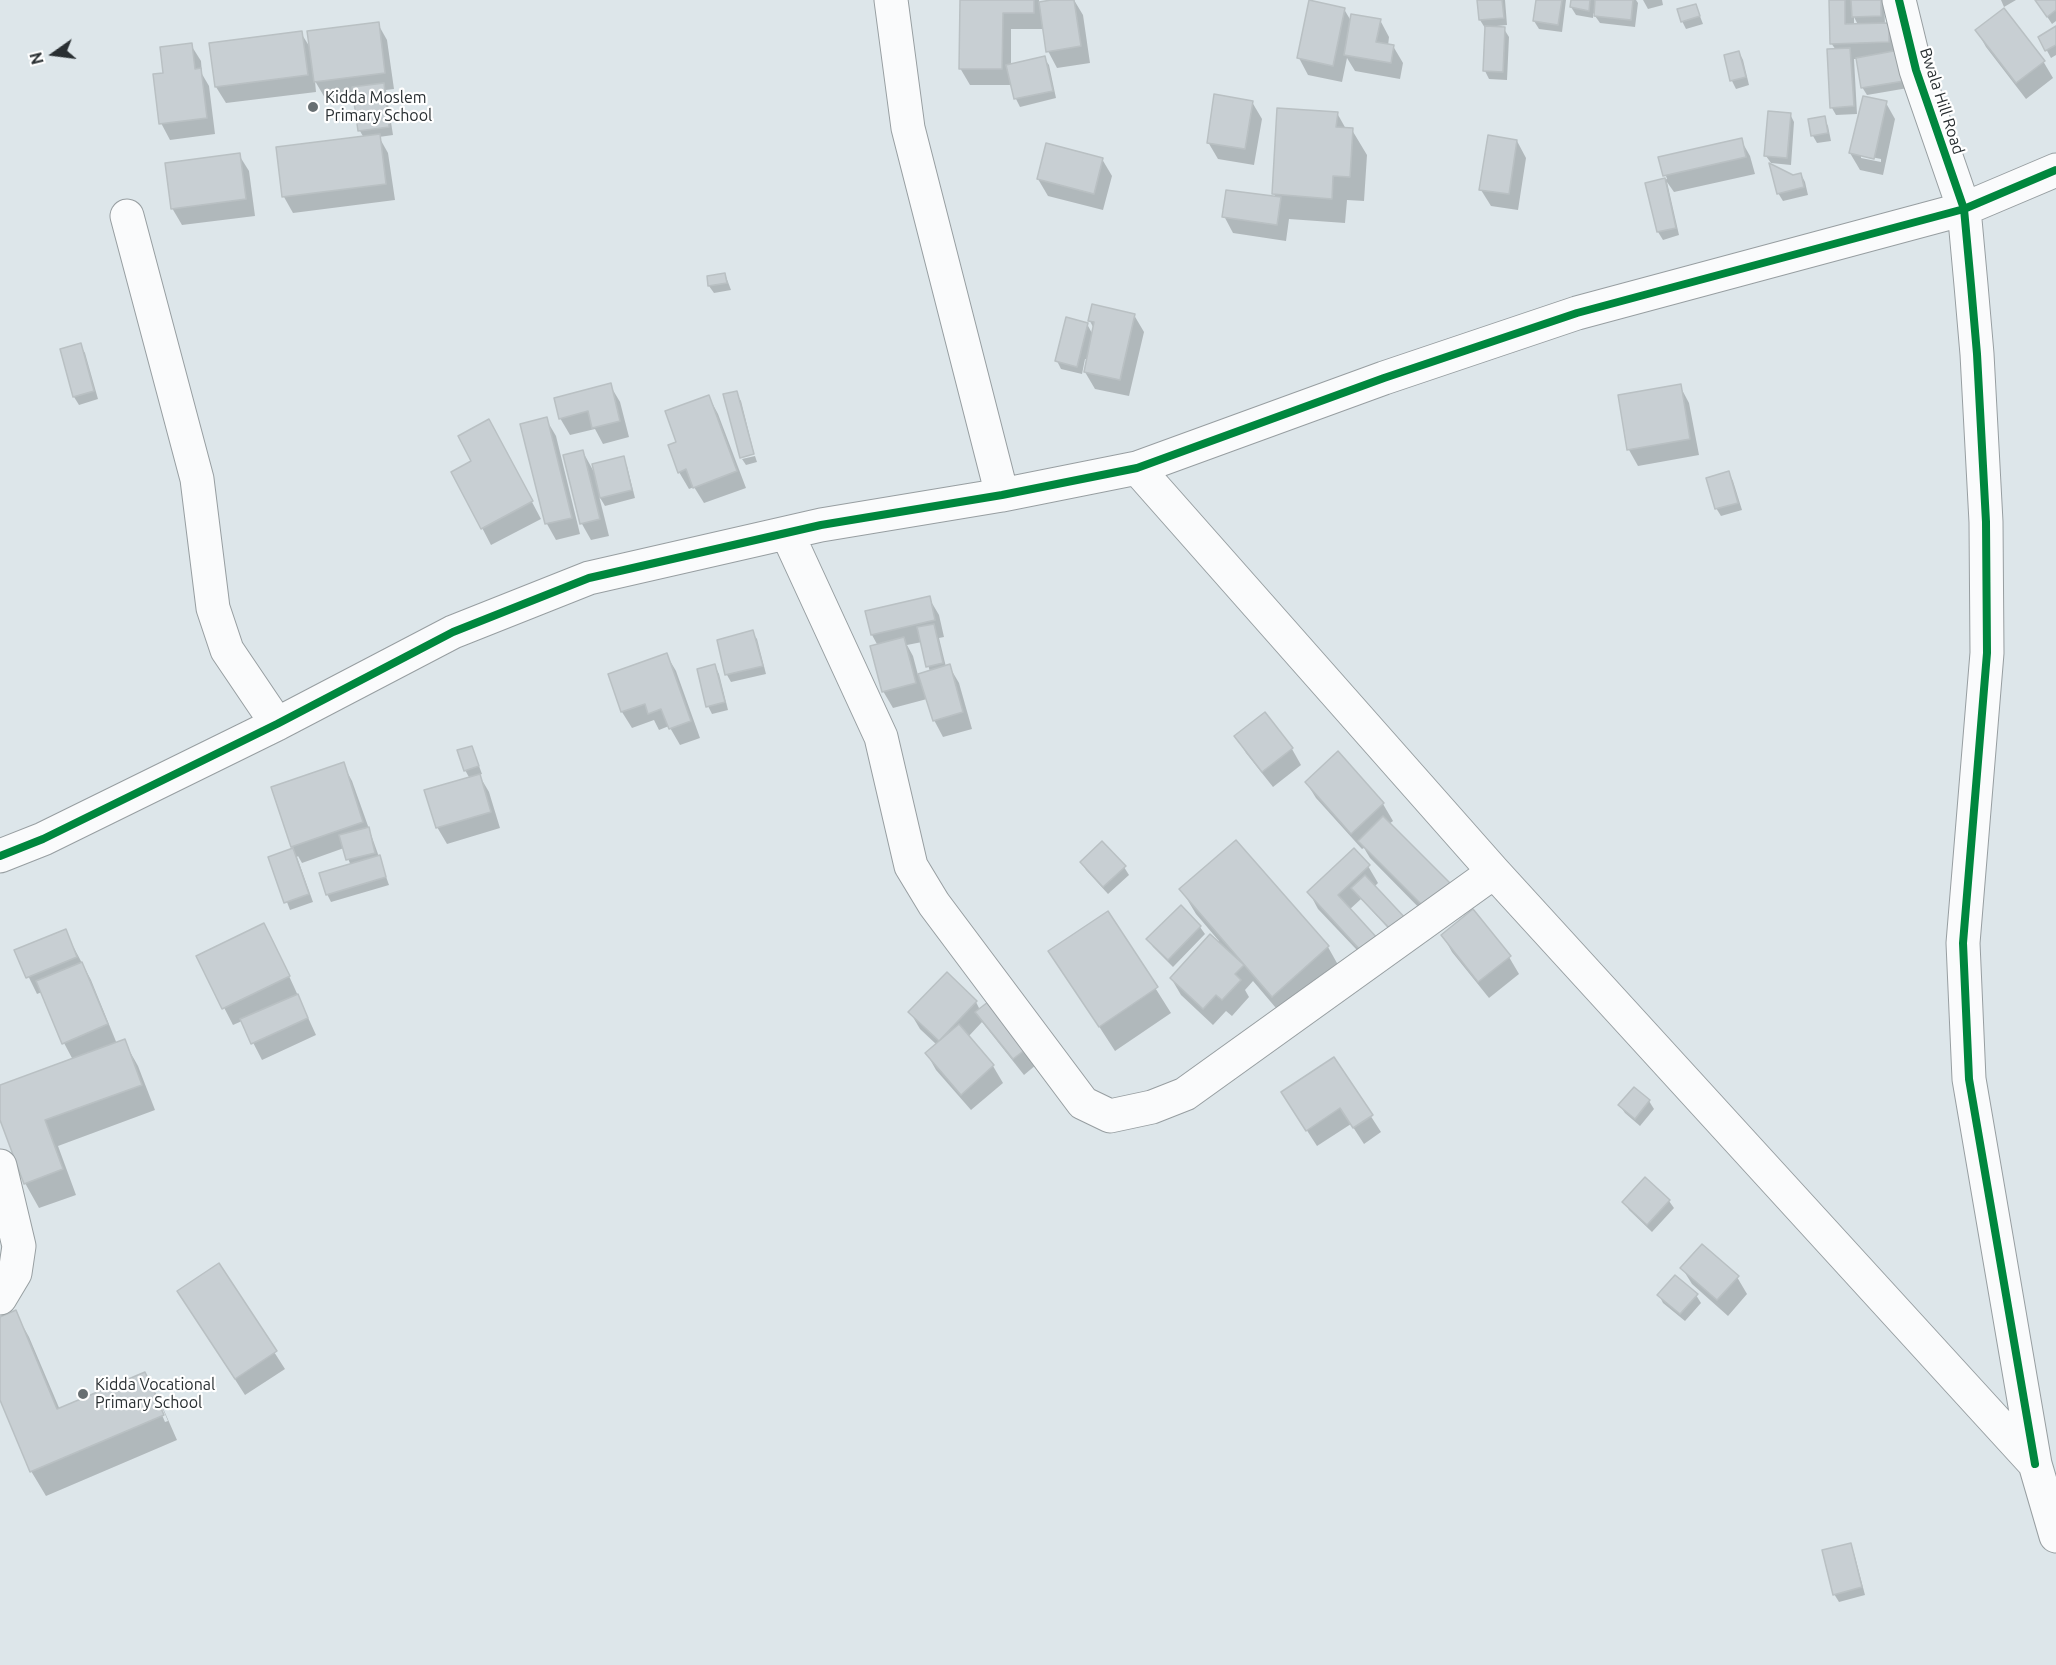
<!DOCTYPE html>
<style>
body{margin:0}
#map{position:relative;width:2056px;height:1665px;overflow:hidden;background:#dde6ea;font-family:Ubuntu,sans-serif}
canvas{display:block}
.north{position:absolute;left:24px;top:24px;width:60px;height:60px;-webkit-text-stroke:4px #fff;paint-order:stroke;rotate:256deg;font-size:16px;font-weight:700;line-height:24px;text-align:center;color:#292f32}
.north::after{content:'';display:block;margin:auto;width:21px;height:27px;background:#292f32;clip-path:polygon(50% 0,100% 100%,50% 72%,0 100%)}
</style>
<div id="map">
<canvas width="2056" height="1665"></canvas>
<div class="north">N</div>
</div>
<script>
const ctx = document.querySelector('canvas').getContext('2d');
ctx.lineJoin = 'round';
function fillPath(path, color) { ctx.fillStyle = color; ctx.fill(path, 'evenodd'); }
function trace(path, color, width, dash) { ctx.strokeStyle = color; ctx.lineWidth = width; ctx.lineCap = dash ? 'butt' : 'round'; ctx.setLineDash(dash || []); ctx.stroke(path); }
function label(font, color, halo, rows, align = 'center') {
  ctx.font = font + ' Ubuntu,sans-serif'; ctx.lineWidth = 4.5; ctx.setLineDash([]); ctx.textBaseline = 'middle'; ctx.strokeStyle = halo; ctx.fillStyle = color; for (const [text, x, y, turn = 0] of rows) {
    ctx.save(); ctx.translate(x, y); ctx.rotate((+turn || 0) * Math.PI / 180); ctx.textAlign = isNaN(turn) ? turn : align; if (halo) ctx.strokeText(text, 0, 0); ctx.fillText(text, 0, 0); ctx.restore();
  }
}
fillPath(new Path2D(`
 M979,0H1039V3L1074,0L1083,15L1090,63L1057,68L1048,51L1044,29H1011V65L1044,58L1049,65L1056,98L1020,107L1016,99L1013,85H970L960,68Z
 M1478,0H1505L1507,25L1497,26V28L1504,29L1509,37L1507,80L1489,79L1485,71V28L1480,20Z
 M1537,0H1566L1562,32L1539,29L1534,21Z
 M1573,0H1636L1638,3L1635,27L1600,23L1593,13V18L1576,15L1571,7Z
 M1643,0H1662L1663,5L1648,9Z
 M1830,0H1884L1885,24H1888L1908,88L1867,95L1862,87L1857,59H1854L1857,114L1836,115L1832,108L1836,50L1831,43ZM1854,17L1858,25H1854Z
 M2001,0H2016L2004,7Z
 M2036,0H2056V21L2052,24Z
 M1696,6L1703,24L1686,29L1682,21Z
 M1344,9L1351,21L1380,20L1389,37L1388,46H1393L1403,63L1400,79L1355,71L1347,58L1342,82L1308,75L1299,58Z
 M378,24L387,40L394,89L386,90L393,135L379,137L388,153L395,200L293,213L284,197L364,138L360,131L355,94L325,98L315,81L316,92L226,103L216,87L301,33L311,49Z
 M2056,28V55L2051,58L2040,38Z
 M1977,31L2043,61L2053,78L2026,99L1986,47Z
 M191,45L201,61L202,74L209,86L215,134L170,140L161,123L165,75Z
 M1739,52L1743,60L1749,85L1736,89L1732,81L1726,56Z
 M1252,102L1262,119L1254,165L1218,159L1208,142Z
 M1886,103L1895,119L1883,175L1860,170L1850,153ZM1861,155L1881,159V162L1861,158Z
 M1337,113L1346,129L1352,130L1367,155L1364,201L1347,200L1345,223L1289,219L1286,241L1233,233L1224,216L1276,198L1274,194Z
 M1790,114L1794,122L1791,165L1771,163L1766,156Z
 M1824,118L1828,126L1831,141L1817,143L1813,136Z
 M1741,140L1750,156L1755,174L1674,192L1667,182L1679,235L1663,240L1658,232L1647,184L1667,179L1660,158Z
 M1517,141L1526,158L1518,210L1491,206L1481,190Z
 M239,155L249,171L255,216L182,225L172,208Z
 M1102,159L1112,176L1103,210L1048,196L1038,179Z
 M1801,174L1805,182L1808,195L1783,201L1778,193L1793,176Z
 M725,274L731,290L714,293L709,286Z
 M1134,315L1144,332L1129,396L1095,389L1085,372L1088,359H1085L1082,374L1061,369L1057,361L1087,324L1093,335L1094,329L1090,321Z
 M80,345L85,353L98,399L79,405L74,397L62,350Z
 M610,385L620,402L629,437L603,444L595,429L570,435L560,418Z
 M1680,386L1689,403L1699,455L1638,466L1629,450L1620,396Z
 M736,393L741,401L754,453L741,456Z
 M709,397L718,414L746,488L704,503L694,487L689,489L679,472L678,443Z
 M546,419L556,436L580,534L556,540L547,524L522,425Z
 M498,438L541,519L491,545L453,472L474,462Z
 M583,452L594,472L623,458L627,466L635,498L605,506L599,496L609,536L591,540L582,524L565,457Z
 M755,456L757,462L746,465L742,459Z
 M1729,473L1733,481L1742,510L1721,516L1716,508Z
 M929,598L939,615L944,637L939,638L946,667L949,666L959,683L972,729L943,737L934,720L927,699L893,708L883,691L878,646L872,635ZM922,642L930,672L918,675L913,656L907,645Z
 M752,632L757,639L766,674L731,682L727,675L718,641Z
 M666,654L676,671L700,738L680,745L669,726L659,730L654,720L632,728L622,712L609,674Z
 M715,666L719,674L728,710L712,714L708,706Z
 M1236,736L1292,749L1301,765L1273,787L1246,753Z
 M472,747L482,774L479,775L489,792L500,828L447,844L437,827L470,779L465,770Z
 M1338,753L1383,804L1393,821L1389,824L1436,925L1370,858L1364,848L1362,849L1316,798L1306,782Z
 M343,764L352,781L389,885L331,902L327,894L351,866L344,848L302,863L298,856L297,857L313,902L290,910L270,858L294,849L292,846Z
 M1236,842L1328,947L1342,972L1287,1021L1253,981L1245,990L1249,997L1232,1016L1226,1011L1213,1025L1181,995L1171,978L1219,941L1196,914L1181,889Z
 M1082,863L1124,867L1129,875L1108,894L1086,870Z
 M1368,866L1378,883L1374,887L1399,940L1361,899L1349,910L1374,968L1318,909L1309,892Z
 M1108,913L1171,1013L1115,1051L1050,951Z
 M1200,927L1205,934L1173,967L1153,947L1148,940Z
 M65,931L91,980L117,1044L124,1041L138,1066L155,1110L58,1146L76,1195L39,1208L25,1183L0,1115V1087L73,1060L64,1043L42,992L37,994L16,951Z
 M1443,936L1509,957L1519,974L1489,998L1452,952Z
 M273,941L316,1035L262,1060L242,1021L233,1025L198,957Z
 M947,974L976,1002L980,1010L1043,1059L1024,1075L982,1022L968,1037L993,1066L1003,1083L971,1110L936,1070L927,1054L937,1045L920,1029L910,1012Z
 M1334,1059L1381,1132L1364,1144L1351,1124L1317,1146L1293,1109Z
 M1634,1089L1649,1101L1654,1109L1640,1126L1625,1113L1620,1106Z
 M1669,1201L1674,1208L1652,1232L1629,1210L1624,1202Z
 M219,1266L285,1369L245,1395L189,1308Z
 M1682,1268L1737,1277L1747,1294L1728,1316L1692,1284Z
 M1659,1295H1696L1701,1303L1685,1321L1663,1303Z
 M15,1312L29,1337L60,1410L145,1374L159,1399L177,1440L46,1496L31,1471L0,1396V1318ZM155,1398H158L168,1421L165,1422Z
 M1850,1545L1854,1553L1865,1595L1839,1602L1834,1594Z`), '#0003');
const building = new Path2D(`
 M960,0H1034V13H1003L1002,69H959Z
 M1051,0H1074L1081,46L1046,52L1039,2Z
 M1309,0L1345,8L1333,66L1297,58Z
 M1477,0H1502L1504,18L1479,20Z
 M1536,0H1562L1558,25L1533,21Z
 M1571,0H1590L1589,11L1570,7Z
 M1595,0H1633L1631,20L1594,16Z
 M1829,0H1845V24L1889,23V42L1830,44Z
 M1851,0H1881V16L1852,17Z
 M2035,0H2056V10L2047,17Z
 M1696,4L1700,16L1681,22L1677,9Z
 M2004,8L2045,61L2016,83L1975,30Z
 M1351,14L1381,19L1376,42L1394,45L1391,63L1344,55Z
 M379,22L385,73L314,82L307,31Z
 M1485,26L1505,27L1503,72L1483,71Z
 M2056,26V45L2045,51L2038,37Z
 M302,31L308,75L215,87L209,43Z
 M192,43L195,69L201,68L207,118L159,124L153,74L163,73L160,47Z
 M1850,48L1854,106L1830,108L1827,49Z
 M1899,50L1904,81L1861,88L1856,58Z
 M1739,51L1746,77L1730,81L1724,55Z
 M1045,56L1053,91L1014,99L1006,65Z
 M384,83L389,127L358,131L352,87Z
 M1214,94L1253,101L1245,149L1207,143Z
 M1863,96L1887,101L1874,159L1849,153Z
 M1277,108L1338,112L1336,127L1353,128L1350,177L1333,176L1332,199L1272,194Z
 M1768,111L1791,113L1787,158L1764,156Z
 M1825,116L1828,133L1811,136L1808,119Z
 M380,134L386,184L282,197L276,147Z
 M1488,135L1517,140L1509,194L1479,190Z
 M1742,138L1746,157L1663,176L1658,157Z
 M1046,143L1103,158L1094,194L1037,179Z
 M240,153L246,199L171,209L165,163Z
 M1769,163L1793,175L1801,173L1804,187L1777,194Z
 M1665,178L1676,228L1657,232L1645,183Z
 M1226,190L1281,197L1277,225L1222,217Z
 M725,273L727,283L708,286L707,276Z
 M1092,304L1135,314L1120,380L1084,372L1094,322L1088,321Z
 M1066,317L1088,323L1077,367L1055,361Z
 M81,343L94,391L73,397L60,349Z
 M611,383L620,421L592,428L588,411L559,419L554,398Z
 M1681,384L1690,439L1627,450L1618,395Z
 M737,391L754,454L740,458L723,394Z
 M709,395L737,471L693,488L686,469L678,473L668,445L676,442L665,411Z
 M547,417L572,518L545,524L520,424Z
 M489,419L533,501L481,529L451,472L471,461L458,436Z
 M583,450L600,519L580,524L563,455Z
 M624,456L632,490L600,498L592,464Z
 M1729,471L1738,503L1715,509L1706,478Z
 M930,596L935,620L871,635L865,611Z
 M934,624L943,663L926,667L917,627Z
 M753,630L763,666L725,675L717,640Z
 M904,637L916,683L882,692L870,646Z
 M667,653L691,721L669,729L661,709L648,714L645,704L621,712L608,674Z
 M715,664L725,702L706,707L697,669Z
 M950,664L963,712L933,721L918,674Z
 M1265,712L1293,748L1262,772L1234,736Z
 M472,746L479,766L464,771L457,750Z
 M1338,751L1384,803L1351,834L1305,782Z
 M344,762L363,822L291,847L271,787Z
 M480,774L491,812L436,828L424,790Z
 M1383,816L1451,884L1426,909L1358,841Z
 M369,827L375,853L346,860L339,835Z
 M1236,840L1329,946L1272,997L1179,889Z
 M1102,841L1126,866L1103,887L1080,862Z
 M293,848L309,894L284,903L268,857Z
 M1354,848L1370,865L1338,895L1378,939L1363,953L1307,892Z
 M380,855L386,877L326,895L319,873Z
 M1365,875L1408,921L1394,933L1351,888Z
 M1181,905L1201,926L1168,960L1146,939Z
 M1473,909L1511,956L1478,982L1441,935Z
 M1108,911L1158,987L1099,1027L1048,951Z
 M264,923L290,976L222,1009L196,956Z
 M66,929L77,957L26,978L14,950Z
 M1210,934L1244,965L1235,974L1241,980L1222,1000L1216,995L1203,1009L1170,978Z
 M82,962L108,1024L62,1044L36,981Z
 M947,972L977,1001L939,1041L908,1012Z
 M298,994L308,1018L251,1044L240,1019Z
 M997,995L1035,1042L1013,1059L975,1012Z
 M959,1024L994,1065L961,1095L925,1053Z
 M125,1039L142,1085L45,1120L63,1169L24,1184L0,1120V1085Z
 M1334,1057L1373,1115L1353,1128L1340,1108L1306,1131L1281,1092Z
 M1634,1087L1650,1100L1635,1119L1618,1105Z
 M1645,1177L1670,1200L1647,1225L1622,1202Z
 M1702,1244L1739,1276L1717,1300L1680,1268Z
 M219,1263L277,1351L235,1379L177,1291Z
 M1675,1275L1698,1294L1680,1314L1657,1295Z
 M16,1310L57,1409L145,1372L164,1415L30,1472L0,1400V1317Z
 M1851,1543L1862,1587L1833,1595L1822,1550Z`);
fillPath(building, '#c8cfd3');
trace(building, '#b9c0c3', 1.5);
const minor = new Path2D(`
 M891,0L908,128L1002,495
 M1899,0L1916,70L1964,209L1971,285L1977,354L1986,522L1987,653L1963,943L1969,1079L2035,1464
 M127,216L197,479L213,608L227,650L277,724
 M1137,468L1494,872L2035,1464L2056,1536
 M787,533L881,737L911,866L934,904L1083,1103L1110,1116L1152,1107L1185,1094L1494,872
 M0,856L43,839L277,724L453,632L589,578L821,525L1002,495L1137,468L1384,378L1577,313L1964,209L2056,170
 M0,1166L19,1246L15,1273L0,1298`);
trace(minor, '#979ea1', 35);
trace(minor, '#fafbfc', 33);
trace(new Path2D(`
 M1899,0L1916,70L1964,209L1971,285L1977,354L1986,522L1987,653L1963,943L1969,1079L2035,1464
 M0,856L43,839L277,724L453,632L589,578L821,525L1002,495L1137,468L1384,378L1577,313L1964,209L2056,170`), '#00873e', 8);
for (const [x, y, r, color] of [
 [313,107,6,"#686f72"],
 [83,1394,6,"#686f72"]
]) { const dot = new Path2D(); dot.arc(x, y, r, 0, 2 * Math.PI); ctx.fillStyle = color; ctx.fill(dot); trace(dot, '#fff', 2); }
label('16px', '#292f32', '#fff', [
 ["Kidda Moslem",325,98],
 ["Primary School",325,116],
 ["Kidda Vocational",95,1385],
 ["Primary School",95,1403]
], 'left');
label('16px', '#292f32', '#fff', [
 ["Bwala Hill Road",1942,101,72]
]);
</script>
